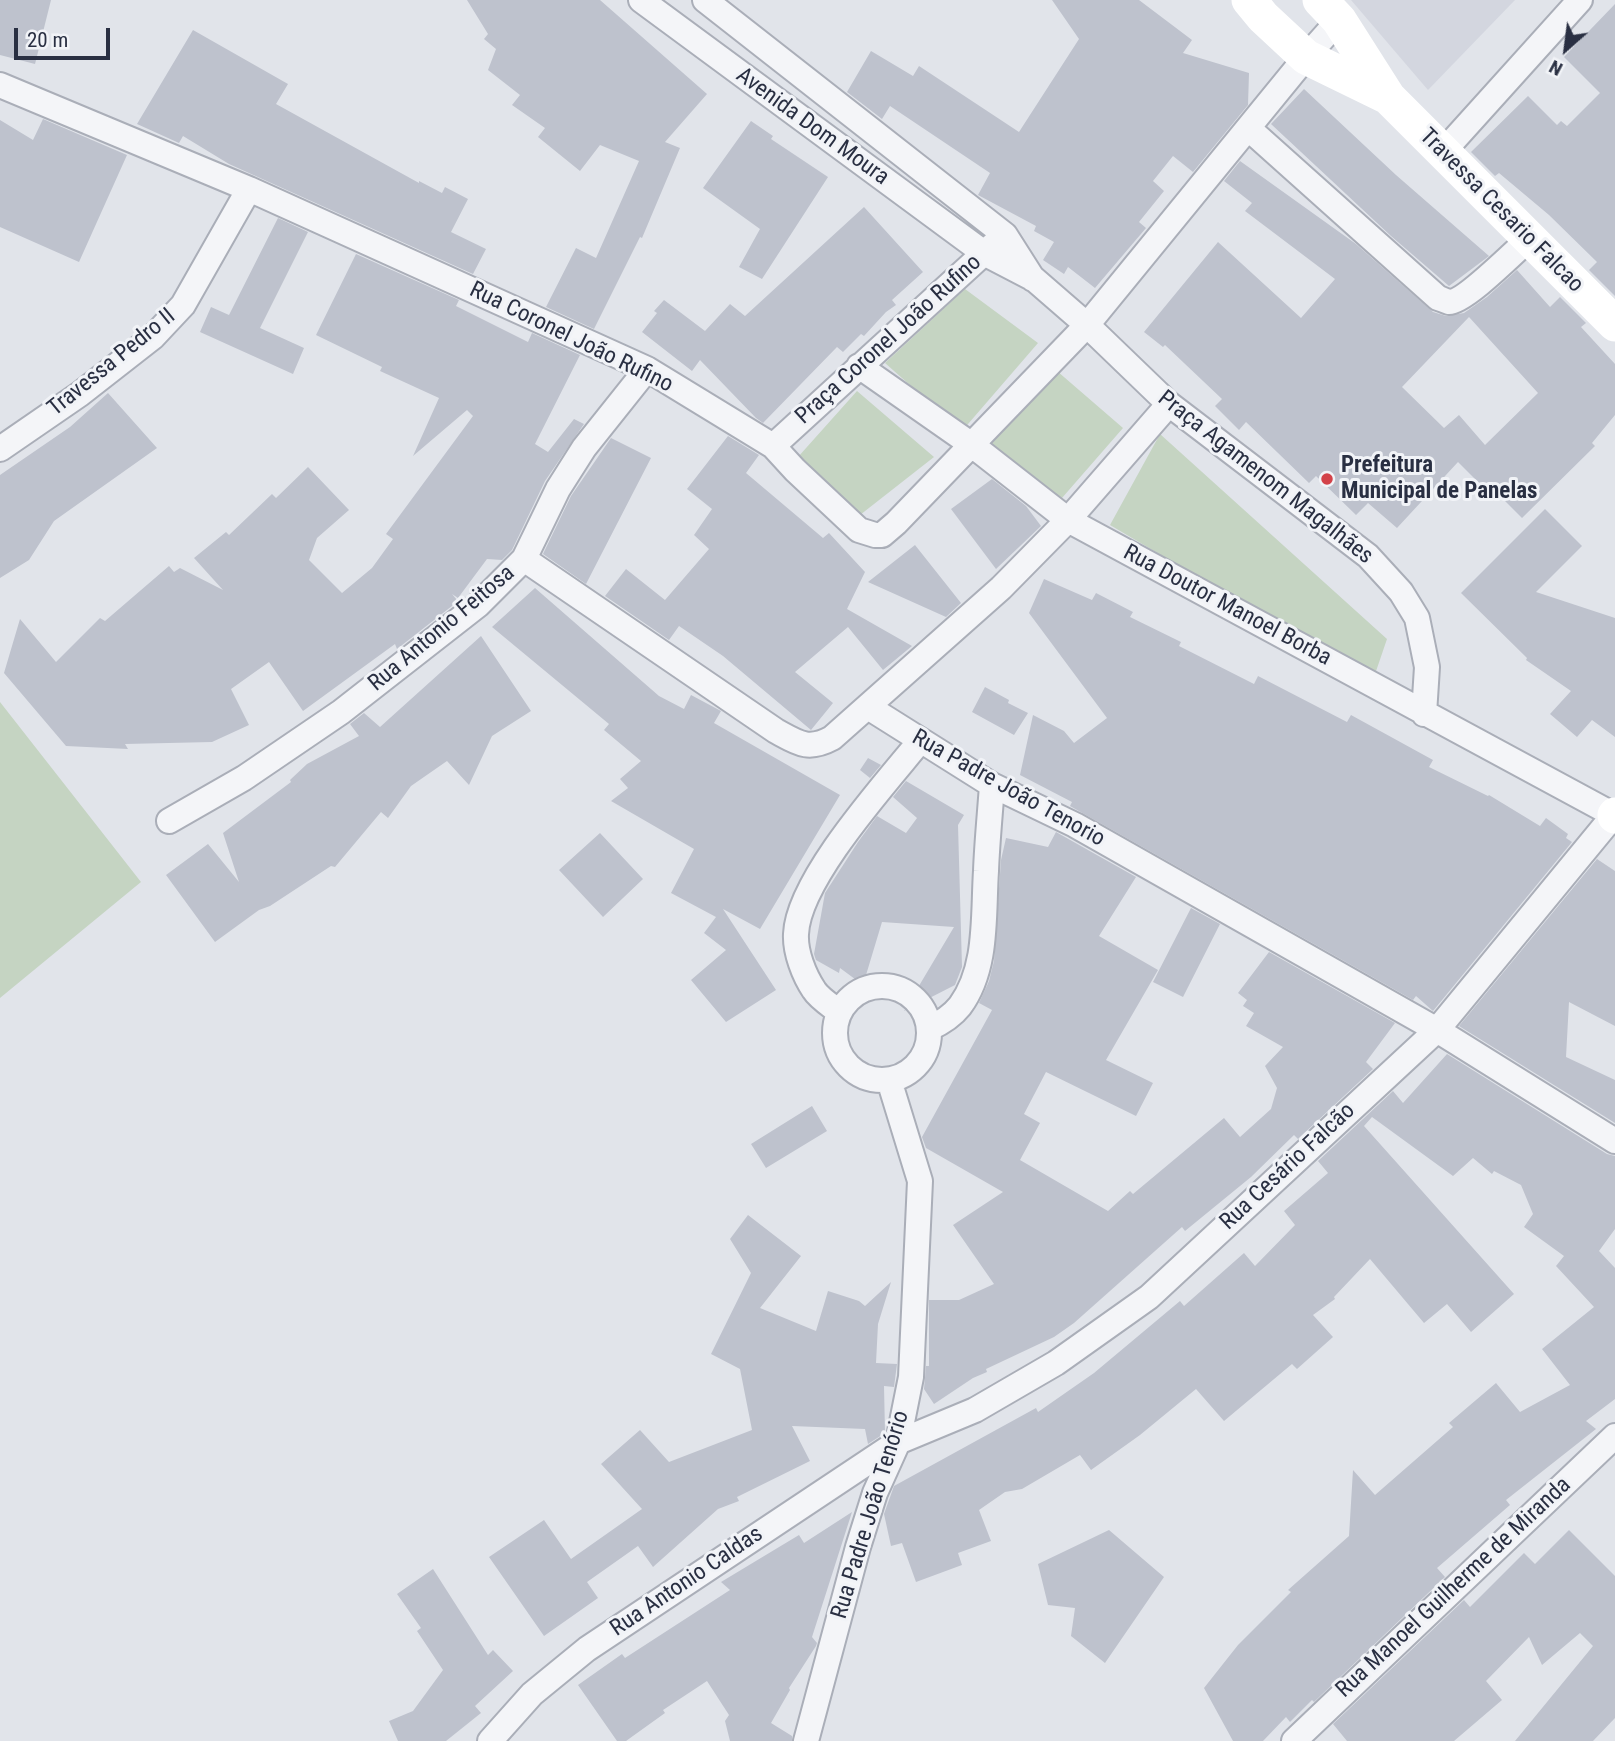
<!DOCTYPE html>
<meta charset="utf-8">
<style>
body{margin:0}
#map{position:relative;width:1615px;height:1741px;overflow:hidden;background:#e1e4ea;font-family:"Roboto Condensed",sans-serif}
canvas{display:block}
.north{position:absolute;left:1531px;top:14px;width:70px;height:70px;-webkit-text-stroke:5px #f1f3f7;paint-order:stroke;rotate:208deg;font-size:19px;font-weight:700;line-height:28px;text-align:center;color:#292f42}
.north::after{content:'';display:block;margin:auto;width:24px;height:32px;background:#292f42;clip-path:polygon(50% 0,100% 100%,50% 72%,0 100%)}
.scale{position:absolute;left:14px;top:28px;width:96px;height:32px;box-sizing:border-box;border:4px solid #292f42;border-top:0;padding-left:9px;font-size:21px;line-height:24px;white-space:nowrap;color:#292f42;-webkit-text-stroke:5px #f1f3f7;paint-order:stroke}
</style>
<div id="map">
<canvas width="1615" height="1741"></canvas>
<div class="north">N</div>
<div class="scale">20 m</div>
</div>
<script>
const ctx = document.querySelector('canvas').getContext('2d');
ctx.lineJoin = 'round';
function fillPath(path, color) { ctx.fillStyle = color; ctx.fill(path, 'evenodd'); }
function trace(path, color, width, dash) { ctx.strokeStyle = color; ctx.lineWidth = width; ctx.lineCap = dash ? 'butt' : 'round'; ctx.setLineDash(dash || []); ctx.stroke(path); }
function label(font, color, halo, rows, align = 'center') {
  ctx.font = font + ' "Roboto Condensed",sans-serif'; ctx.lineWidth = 6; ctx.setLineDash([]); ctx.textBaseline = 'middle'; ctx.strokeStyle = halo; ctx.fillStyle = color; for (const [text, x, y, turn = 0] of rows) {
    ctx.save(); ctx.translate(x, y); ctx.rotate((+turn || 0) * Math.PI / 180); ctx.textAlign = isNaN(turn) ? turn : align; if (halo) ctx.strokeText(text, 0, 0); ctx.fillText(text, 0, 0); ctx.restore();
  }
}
fillPath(new Path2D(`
 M1351,0H1515L1428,90Z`), '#d3d6df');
fillPath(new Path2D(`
 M965,289L1038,343L962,431L885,363Z
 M1057,371L1123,428L1055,506L986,448Z
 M857,391L934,457L860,515L798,457Z
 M1160,434L1387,639L1373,680L1110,525Z
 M0,702L141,882L0,998Z`), '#c5d4c2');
fillPath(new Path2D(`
 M0,0H51L35,64L0,55Z
 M467,0H600L707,94L665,142L680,148L642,238L640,237L594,329L546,307L576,248L596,258L639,161L600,145L580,171L538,137L545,128L512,105L520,95L488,70L496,49L484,39L488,34Z
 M1052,0H1139L1192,40L1183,53L1249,73L1248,105L1193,172L1173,156L1153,181L1164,191L1139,222L1146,228L1095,288L1068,267L1064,274L1043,260L1054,242L1034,231L1036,226L978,195L990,173L890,106L882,119L847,92L871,51L913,76L919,66L1019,132L1079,39Z
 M1615,4V296L1589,270L1597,262L1549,215L1499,173L1495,176L1471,152L1528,96L1557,125L1561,121L1567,126L1600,93L1564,57Z
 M193,30L288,84L276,104L419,183V181L442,193L445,187L468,199L451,232L486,249L473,274L229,164L183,136L179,143L137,124Z
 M1304,89L1396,175L1489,256L1449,286L1391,236L1271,124Z
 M43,119L127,155L79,262L0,227V120L33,140Z
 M751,121L773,136L771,139L828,177L762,279L739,267L760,229L703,188Z
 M1240,161L1356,244L1433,312L1446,316L1464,313L1487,297L1517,270L1550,307L1560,297L1586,323L1581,327L1615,364V415L1592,443L1595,446L1522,518L1491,487L1487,491L1458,462L1397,528L1368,503L1356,515L1316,476L1309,483L1246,422L1239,430L1215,406L1222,399L1165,345L1163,347L1144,332L1218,242L1301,318L1335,279L1245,211L1252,203L1224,181ZM1469,317L1538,393L1485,445L1459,415L1444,428L1402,387Z
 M864,207L923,272L892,300L896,305L886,312L864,336L861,334L843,352L837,347L763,423L756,418L700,360L692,371L642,332L657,313L654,311L664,300L705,331L730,304L745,316Z
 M278,218L308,232L260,328L304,348L293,374L200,332L211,307L229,315Z
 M356,254L459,300L456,306L528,342L532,333L580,355L535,444L548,452L574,419L584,424L545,481L512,550L502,560L487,559L458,598L452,594L457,600L452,606L397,649L395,644L303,711L269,662L231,689L249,725L212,742L125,744L128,749L66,746L4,673L20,619L56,662L100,618L105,621L169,566L174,572L180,568L223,590L194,558L226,532L229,535L272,494L276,498L308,467L349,510L317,538L309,560L342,593L372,568L393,539L386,534L473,416L467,410L413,456L439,398L380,371L382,367L316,335Z
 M108,393L157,448L54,521L29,560L0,578V475L70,427Z
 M728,436L759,455L746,473L823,538L829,533L865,572L847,609L912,646L883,670L848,627L795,672L833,703L811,730L723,656L679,626L669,640L605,596L626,569L665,600L709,549L694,535L712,509L687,489Z
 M611,438L651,458L586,584L543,554L571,496Z
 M992,479L1026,506L1041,526L996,569L951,509Z
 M1545,509L1582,546L1536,592L1615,618V737L1592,720L1577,737L1550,714L1571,691L1526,660L1527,658L1461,593Z
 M915,545L961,603L946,617L868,582Z
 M1044,579L1092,600L1096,593L1133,612L1130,617L1181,642L1179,646L1254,684L1258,676L1347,722L1351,715L1433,760L1429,767L1488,796L1489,795L1540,826L1546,818L1568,834L1566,838L1572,842L1433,1011L1416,996L1413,1000L1070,806L1072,802L1020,775L1033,715L1064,731L1074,743L1107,718L1029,613Z
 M535,588L659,696L684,709L691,695L721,711L714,723L840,795L760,929L723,909L776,990L726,1022L691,980L726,950L704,933L716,917L671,893L694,849L611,801L628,788L620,779L641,761L604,730L609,724L492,627Z
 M481,636L531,711L492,736L469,785L447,761L411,786L388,818L381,812L335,867L331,866L270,906L259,910L215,942L166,875L208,844L239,882L223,833L291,782L290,780L307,764L359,736L350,724L364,713L380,727Z
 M985,687L1009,700L1008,703L1028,713L1014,735L972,712Z
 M868,758L881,765L870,778L860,770Z
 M906,781L964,815L958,825L962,967L955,985L904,1011L954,927L882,922L863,985L840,968L839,973L816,960L814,954L825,893L858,842L877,816L906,833L917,818L893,797Z
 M1056,832L1136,877L1099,936L1158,970L1106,1060L1153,1083L1136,1116L1046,1072L1024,1114L1040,1123L1020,1160L1108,1211L1130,1191L1133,1194L1224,1118L1240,1137L1271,1109L1277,1088L1265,1066L1283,1047L1246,1026L1254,1013L1243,1006L1247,1000L1238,993L1269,952L1395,1023L1366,1062L1373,1069L1298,1139L1294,1135L1251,1177L1185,1231L1182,1227L1074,1323L1054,1337L986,1369L987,1372L973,1378L934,1404L924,1389L926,1366H929V1300H959L994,1284L953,1225L1003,1192L926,1148L922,1137L992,1010L979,1003L989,981L994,961L1001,860L1006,838L1048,847Z
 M600,833L643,879L603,917L559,870Z
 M1597,859L1615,871V1026L1569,1002L1566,1057L1615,1080V1123L1459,1026Z
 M1191,908L1220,924L1183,997L1153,982Z
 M1447,1054L1607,1154L1615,1156V1229L1599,1251L1615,1268V1399L1586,1421L1596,1429L1506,1500L1510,1505L1437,1568L1445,1577L1314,1702L1312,1700L1290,1722L1286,1717L1263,1741H1233L1204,1688L1238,1645L1291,1592L1288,1590L1349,1536L1353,1470L1375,1495L1453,1427L1449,1423L1496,1383L1520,1412L1570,1385L1542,1349L1594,1307L1556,1266L1564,1256L1524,1227L1533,1214L1521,1185L1494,1171L1492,1174L1473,1158L1453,1176L1372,1117L1364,1126L1514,1294L1471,1332L1447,1304L1424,1323L1370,1259L1334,1297L1335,1299L1313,1315L1333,1337L1297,1369L1292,1364L1224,1421L1196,1389L1140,1435L1091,1470L1080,1455L1022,1489L1005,1492L979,1510L991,1541L958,1553L962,1565L916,1582L902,1543L891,1546L884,1514L894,1486L1036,1408L1038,1412L1094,1373L1180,1301L1184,1306L1244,1253L1255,1266L1295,1225L1284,1211L1328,1173L1318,1161L1393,1091L1403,1103Z
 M812,1106L827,1131L766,1168L751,1144Z
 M748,1215L801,1256L760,1308L816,1331L828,1291L859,1301L865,1306L891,1282L878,1324L876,1363L897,1364L894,1387L884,1386L885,1433L868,1444L865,1429L792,1426L810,1461L737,1497L739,1501L718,1509L653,1567L638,1546L587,1582L598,1598L544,1636L489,1557L544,1520L571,1559L642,1509L601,1464L640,1430L669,1462L752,1430L740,1369L711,1354L751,1273L730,1239Z
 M852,1512L812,1637L817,1643L816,1646L789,1688L790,1690L771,1723L792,1736V1741H730L725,1721L729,1715L707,1681L663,1710L665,1713L626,1741H617L578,1685L622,1654L625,1658L730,1590L721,1582L799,1535L804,1543Z
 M1109,1530L1164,1577L1105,1663L1071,1636L1075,1608L1048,1605L1038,1564Z
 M1569,1530L1615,1576V1718L1593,1741H1515L1593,1646L1580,1633L1542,1665L1529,1637L1486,1681L1502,1700L1454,1741H1347L1333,1724L1464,1600L1470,1607L1524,1553L1535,1564Z
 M433,1569L488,1655L493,1650L513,1671L475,1706L481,1713L446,1741H398L389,1721L413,1711L443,1670L417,1631L421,1628L397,1594Z`), '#bec2cd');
const street = new Path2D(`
 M641,0L984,253L1034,279L1087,325L1169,404L1368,556L1401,592L1417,618L1427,667L1424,714
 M705,0L1005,235L1033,279
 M0,85L249,189L647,369L773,446L795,470L859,530L875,535H882L896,523L1087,325L1306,57L1339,20
 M1248,128L1438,298C1442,299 1445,301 1449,302C1465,302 1515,251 1529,239
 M1442,153L1580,0
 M773,446L994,244
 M0,449L80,394L153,337L183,305L249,189
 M524,559L776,731C798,743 808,751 832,738L1001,588L1068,520L1169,404
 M868,707L992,785L1075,825L1437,1030L1615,1141
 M169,821L244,778L341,712L478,605L524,559L558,489L584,448L647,369
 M835 1033a47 47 0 1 1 94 0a47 47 0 1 1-94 0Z
 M838,1011C830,1005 819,998 814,990C804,975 795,952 796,934C798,880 885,784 920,741
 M930,1028C941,1023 952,1016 960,1006C988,968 983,916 986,871C987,843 990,814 992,785
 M490,1741L532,1694L587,1649L898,1442L975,1410L1056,1363L1149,1297L1437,1030L1614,815L1068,520L972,445L859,366
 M806,1741L858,1547L875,1493L898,1442L911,1377L920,1181L889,1080
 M1294,1741L1615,1436`);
trace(street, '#aaaeb8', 28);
trace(street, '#f4f5f8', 24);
trace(new Path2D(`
 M1249,0L1263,17L1306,57L1388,97
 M1320,0L1339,20L1388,97L1615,324
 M1615,815V816`), '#fff', 35);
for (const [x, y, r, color] of [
 [1327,479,7,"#d34249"]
]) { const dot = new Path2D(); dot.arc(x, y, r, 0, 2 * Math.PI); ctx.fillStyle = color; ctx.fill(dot); trace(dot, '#f1f3f7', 2.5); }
label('23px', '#292f42', '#f1f3f7', [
 ["Avenida Dom Moura",812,127,36],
 ["Travessa Cesario Falcao",1501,211,45],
 ["Rua Coronel João Rufino",571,338,26],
 ["Praça Coronel João Rufino",889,340,-42],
 ["Travessa Pedro II",112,363,-39],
 ["Praça Agamenom Magalhães",1265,478,38],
 ["Rua Doutor Manoel Borba",1227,606,28],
 ["Rua Antonio Feitosa",442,629,-40],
 ["Rua Padre João Tenorio",1008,789,29],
 ["Rua Cesário Falcão",1288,1167,-43],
 ["Rua Padre João Tenório",871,1515,-73],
 ["Rua Antonio Caldas",687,1582,-34],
 ["Rua Manoel Guilherme de Miranda",1454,1588,-43]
]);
label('bold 23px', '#292f42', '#f1f3f7', [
 ["Prefeitura",1341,466],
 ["Municipal de Panelas",1341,492]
], 'left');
</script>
